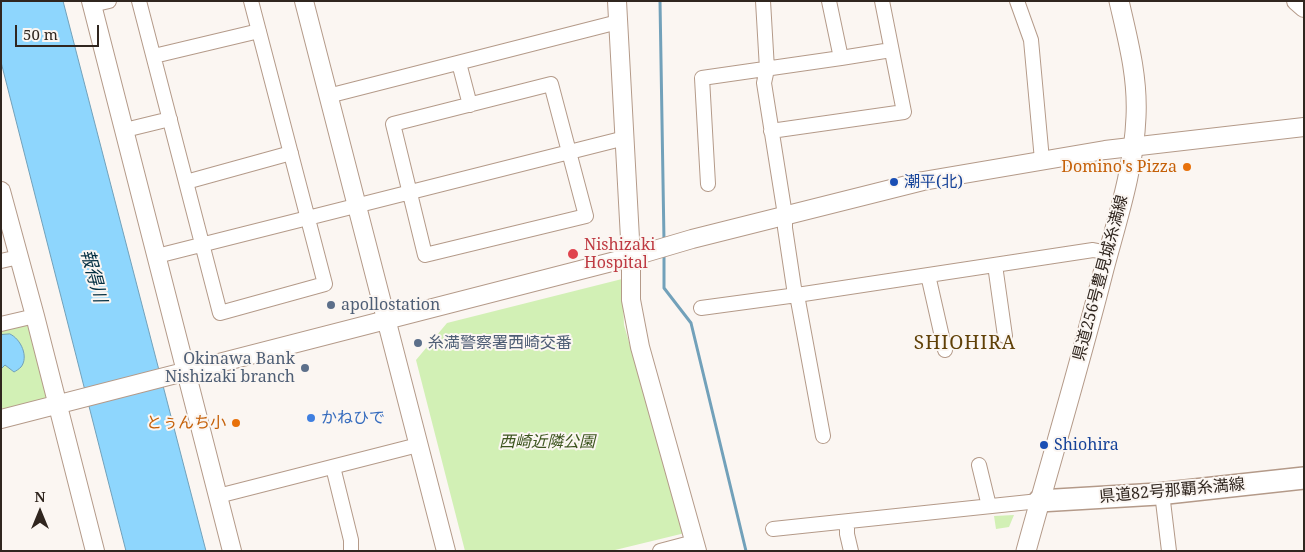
<!DOCTYPE html>
<meta charset="utf-8">
<style>
body{margin:0}
#map{position:relative;width:1305px;height:552px;overflow:hidden;background:#fbf6f2;font-family:"Noto Serif",serif}
canvas{display:block}
.frame{position:absolute;inset:0;border:2px solid #30261f;pointer-events:none}
.north{position:absolute;left:15px;top:487px;width:50px;height:50px;-webkit-text-stroke:4px #fbf6f2;paint-order:stroke;rotate:0deg;font-size:14px;font-weight:700;line-height:20px;text-align:center;color:#30261f}
.north::after{content:'';display:block;margin:auto;width:18px;height:22px;background:#30261f;clip-path:polygon(50% 0,100% 100%,50% 72%,0 100%)}
.scale{position:absolute;left:15px;top:25px;width:84px;height:22px;box-sizing:border-box;border:2px solid #30261f;border-top:0;padding-left:6px;font-size:15px;line-height:18px;white-space:nowrap;color:#30261f;-webkit-text-stroke:4px #fbf6f2;paint-order:stroke}
</style>
<div id="map">
<canvas width="1305" height="552"></canvas>
<div class="frame"></div>
<div class="north">N</div>
<div class="scale">50 m</div>
</div>
<script>
const ctx = document.querySelector('canvas').getContext('2d');
ctx.lineJoin = 'round';
function fillPath(path, color) { ctx.fillStyle = color; ctx.fill(path, 'evenodd'); }
function trace(path, color, width, dash) { ctx.strokeStyle = color; ctx.lineWidth = width; ctx.lineCap = dash ? 'butt' : 'round'; ctx.setLineDash(dash || []); ctx.stroke(path); }
function label(font, color, halo, rows, align = 'center') {
  ctx.font = font + ' "Noto Serif","Noto Sans JP",serif'; ctx.lineWidth = 4; ctx.setLineDash([]); ctx.textBaseline = 'middle'; ctx.strokeStyle = halo; ctx.fillStyle = color; for (const [text, x, y, turn = 0] of rows) {
    ctx.save(); ctx.translate(x, y); ctx.rotate((+turn || 0) * Math.PI / 180); ctx.textAlign = isNaN(turn) ? turn : align; if (halo) ctx.strokeText(text, 0, 0); ctx.fillText(text, 0, 0); ctx.restore();
  }
}
fillPath(new Path2D(`
 M622,279L624,325L685,533L611,551H465L416,360L447,323Z
 M31,321L49,398L1,409V328Z
 M1014,515L1009,527L996,529L994,516Z`), '#d2f0b5');
const water = new Path2D(`
 M1,1H63L206,551H126L1,62Z
 M10,334C21,339 29,357 21,367C19,369 16,371 14,372L5,365L1,369V335Z`);
fillPath(water, '#8ed6fd');
trace(water, '#72a1ba', 1);
trace(new Path2D(`
 M660,1L664,241
 M664,252V288L691,323L746,551`), '#72a1ba', 3);
const minor = new Path2D(`
 M139,1L220,313L325,284L251,1
 M763,1L767,69L764,83L785,215V228L794,288L797,295L823,436
 M1017,1L1031,40L1042,160
 M92,5L109,1
 M154,56L259,31
 M841,58L891,50
 M459,63L470,105
 M551,84L586,216L425,255L393,124Z
 M328,96L618,22
 M125,130L170,119
 M771,131L904,112L882,1
 M186,182L291,153
 M708,184L702,78L841,58L829,1
 M157,256L625,138
 M1,261L19,257
 M995,265L1005,336
 M928,275L945,350
 M701,308L797,295L1093,250L1108,253
 M1,324L35,316
 M979,465L989,506
 M333,467L351,540V551
 M1162,493L1169,551
 M218,496L418,445
 M847,522V534L851,551
 M773,529L1039,501
 M660,551L694,542`);
const tertiary = new Path2D(`
 M91,1L232,551
 M304,1L446,551
 M617,1L631,257V300L640,347L697,551
 M1296,1L1304,8
 M1,191L35,316L95,551
 M1,419L631,257L692,239L923,181L1105,150L1304,127`);
const secondary = new Path2D(`
 M1026,551C1052,457 1080,364 1104,269C1117,220 1134,169 1136,117C1138,77 1128,40 1119,1`);
const primary = new Path2D(`
 M1039,501L1158,494L1304,478`);
trace(minor, '#b49a89', 16);
trace(tertiary, '#b49a89', 20);
trace(secondary, '#b49a89', 21);
trace(primary, '#b49a89', 24);
trace(minor, '#fff', 14);
trace(tertiary, '#fff', 18);
trace(secondary, '#fff', 19);
trace(primary, '#fff', 21);
for (const [x, y, r, color] of [
 [1187,167,5,"#e8710a"],
 [894,182,5,"#1a4fb4"],
 [573,254,6,"#e0444e"],
 [331,305,5,"#5c6f8a"],
 [418,343,5,"#5c6f8a"],
 [305,368,5,"#5c6f8a"],
 [311,418,5,"#3f7fe0"],
 [236,423,5,"#e8710a"],
 [1044,445,5,"#1a4fb4"]
]) { const dot = new Path2D(); dot.arc(x, y, r, 0, 2 * Math.PI); ctx.fillStyle = color; ctx.fill(dot); trace(dot, '#fbf6f2', 2); }
label('16px', '#c56008', '#fbf6f2', [
 ["Domino's Pizza",1177,167],
 ["とぅんち小",226,423]
], 'right');
label('16px', '#164399', '#fbf6f2', [
 ["潮平(北)",904,182],
 ["Shiohira",1054,445]
], 'left');
label('16px', '#be3a42', '#fbf6f2', [
 ["Nishizaki",584,245],
 ["Hospital",584,263]
], 'left');
label('16px', '#30261f', '#fbf6f2', [
 ["県道256号豊見城糸満線",1101,278,-75],
 ["県道82号那覇糸満線",1172,491,-5]
]);
label('16px', '#4e5e75', '#fbf6f2', [
 ["apollostation",341,305],
 ["糸満警察署西崎交番",428,343],
 ["Okinawa Bank",295,359,"right"],
 ["Nishizaki branch",295,377,"right"]
], 'left');
label('16px', '#366cbe', '#fbf6f2', [
 ["かねひで",321,418]
], 'left');
label('italic 16px', '#3c541e', '#fbf6f2', [
 ["西崎近隣公園",547,442]
]);
label('italic 18px', '#022e41', '#fbf6f2', [
 ["報得川",93,276,75]
]);
ctx.letterSpacing = '1px';
label('19px', '#604108', '#fbf6f2', [
 ["SHIOHIRA",965,344]
]);
ctx.letterSpacing = '0px';
</script>
